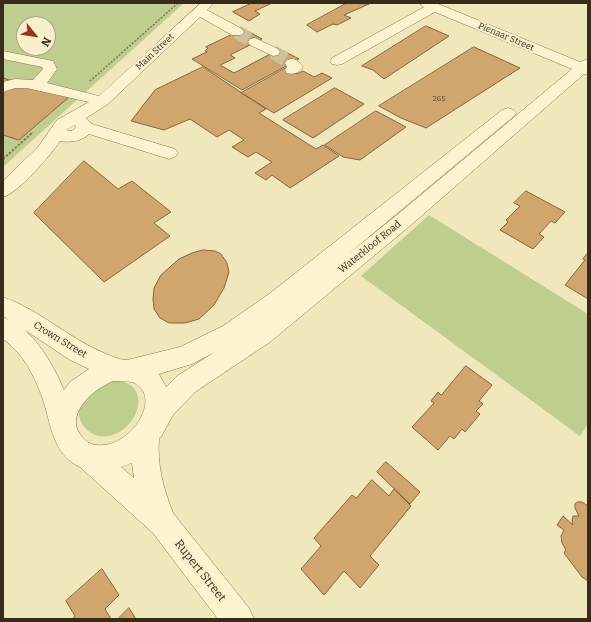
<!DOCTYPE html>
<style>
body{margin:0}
#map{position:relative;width:591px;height:622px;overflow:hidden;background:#f0e8bb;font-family:Bitter,serif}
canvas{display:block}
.frame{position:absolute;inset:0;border:4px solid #362c1a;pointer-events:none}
.north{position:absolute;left:16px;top:16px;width:40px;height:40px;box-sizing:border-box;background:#f7f1cb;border:1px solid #aaa284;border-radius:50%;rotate:120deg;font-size:11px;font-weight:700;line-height:16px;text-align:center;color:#362c1a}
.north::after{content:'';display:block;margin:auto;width:14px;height:18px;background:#9a3221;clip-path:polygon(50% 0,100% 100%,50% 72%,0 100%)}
</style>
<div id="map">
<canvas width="591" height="622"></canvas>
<div class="frame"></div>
<div class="north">N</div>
</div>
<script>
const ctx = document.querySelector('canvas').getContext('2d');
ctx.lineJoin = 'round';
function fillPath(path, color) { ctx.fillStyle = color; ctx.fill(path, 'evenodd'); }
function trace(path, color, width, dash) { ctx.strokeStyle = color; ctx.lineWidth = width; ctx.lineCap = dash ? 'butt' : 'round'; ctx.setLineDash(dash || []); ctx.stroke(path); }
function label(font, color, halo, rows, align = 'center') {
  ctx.font = font + ' Bitter,serif'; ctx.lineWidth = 4; ctx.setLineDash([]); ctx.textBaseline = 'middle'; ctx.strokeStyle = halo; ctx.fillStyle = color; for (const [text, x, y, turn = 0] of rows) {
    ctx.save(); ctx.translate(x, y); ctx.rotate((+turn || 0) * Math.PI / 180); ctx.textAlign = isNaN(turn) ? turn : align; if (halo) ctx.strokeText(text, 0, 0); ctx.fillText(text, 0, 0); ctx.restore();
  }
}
fillPath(new Path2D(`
 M3,3H184L3,167ZM24,24H48V48H24Z
 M429,215L588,314V424L580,436L361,276Z
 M111,380C161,381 134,442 99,436C81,432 72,411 85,396C90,389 103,384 111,380Z`), '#bdce8f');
const building = new Path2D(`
 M252,3H272L255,11L260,14L249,21L233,12Z
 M347,3L369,4L344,15L351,18L337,25L333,24L317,32L307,25Z
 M426,26L449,36L384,79L373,70L362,66Z
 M244,29L262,39L230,55L235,58L220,65L234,73L280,49L299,59L242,90L192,59L207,52L205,51L208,48L206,47Z
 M474,47L520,68L426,128L401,118L379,106Z
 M203,67L266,109L259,113L316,149L323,145L339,156L290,188L272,175L266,180L255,173L272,162L256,152L248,157L232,147L244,140L229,130L217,137L190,119L164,130L131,121L155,90Z
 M286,68L297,74L303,71L314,77L322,73L332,78L274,113L241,93Z
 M3,78L35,88L69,97L19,140L3,135Z
 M335,88L364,104L313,138L283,120Z
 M376,111L406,127L360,160L343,157L325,145Z
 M84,161L118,189L132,181L171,212L154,223L170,236L104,282L34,213Z
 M526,191L565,212L555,223L551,221L539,234L544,237L533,249L500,230L508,222L506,220L520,206L514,203Z
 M203,250L215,251L221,254L227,263L229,272L224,288L214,305L199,319L185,323H169L160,318L154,309L153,299L154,288L161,275L179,259L192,253Z
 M588,253V299L565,285L585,260L583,259Z
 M466,366L492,385L479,401L483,404L476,411L480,414L465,432L462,429L454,439L450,436L438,450L412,427L434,403L431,401L438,392L441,395Z
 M386,462L420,492L410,504L377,472Z
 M372,480L389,496L394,489L411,506L370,556L379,565L360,588L344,571L324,595L301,569L321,546L314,538L352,495L356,498Z
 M578,502H582L588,506V581L582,577L564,553L566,550L562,543L561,536L564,530L557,525L563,516L573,525L572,521L573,516H579L575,508V504Z
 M102,569L119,595L105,609L111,619H72L75,616L66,601Z
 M129,608L136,619H118Z`);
fillPath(building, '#d1a66e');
trace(building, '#886439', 1);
trace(new Path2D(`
 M237,32L255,42
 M273,52L292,63`), '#cbc29b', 14, [14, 7]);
const minor = new Path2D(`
 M201,3H214L207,10L242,29L244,32L242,35H232L200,17L108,104L86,118L92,124L175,149L178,153L175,157L169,159L89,134C82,141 70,143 60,141C51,155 18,193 3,197V181L38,147L57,120L89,102L27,88H15L3,92V82L15,79L33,80L43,69L42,67L3,59V51L53,61L57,69L47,83L99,96ZM74,125L76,126C75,130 71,132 66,130Z
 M419,3H436L580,62L588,59V75L584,74L411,225L270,342L195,392L173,415L161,437L159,438C157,465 163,487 173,513L249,608L254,619H218L153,533L80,467C52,455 51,422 42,397C34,375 23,353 3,339V317L9,320L3,316V297C40,310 68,338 104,353C112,356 119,360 127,360L180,347L223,326L269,294L502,110L508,108L514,110L516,113L514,116L347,255L397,215L572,69L435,12L342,64L337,65L332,64L330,61L332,58L424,7ZM25,330L70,360L89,369L70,382L64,390C54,367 43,347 25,330ZM215,352L177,376L166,387L159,374L192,364ZM113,381C118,381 125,381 131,382C167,393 129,455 91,444C86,442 83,438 80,434C65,413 95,388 113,381ZM132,463L134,478L121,467Z
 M255,38L278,49L280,52L278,55L273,56L250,45L248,42L250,39Z
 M292,59L297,60L303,67C299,73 294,75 287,73L285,70L287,67L285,63L287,60Z`);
trace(minor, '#887754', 1);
trace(new Path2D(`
 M90,81L178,3`), '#887754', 1.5, [2, 1.5]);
trace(new Path2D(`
 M3,159L33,132`), '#887754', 2, [2.5, 1.5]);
fillPath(minor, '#fbf4ce');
label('8px', '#5d4a2f', null, [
 ["265",439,99]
]);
label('9px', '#362c1a', '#f7f1cb', [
 ["Pienaar Street",506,37,23],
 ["Main Street",155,52,-43]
]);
label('10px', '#362c1a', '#f7f1cb', [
 ["Waterkloof Road",370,247,-39],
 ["Crown Street",60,340,31]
]);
label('12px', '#362c1a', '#f7f1cb', [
 ["Rupert Street",200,571,52]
]);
</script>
